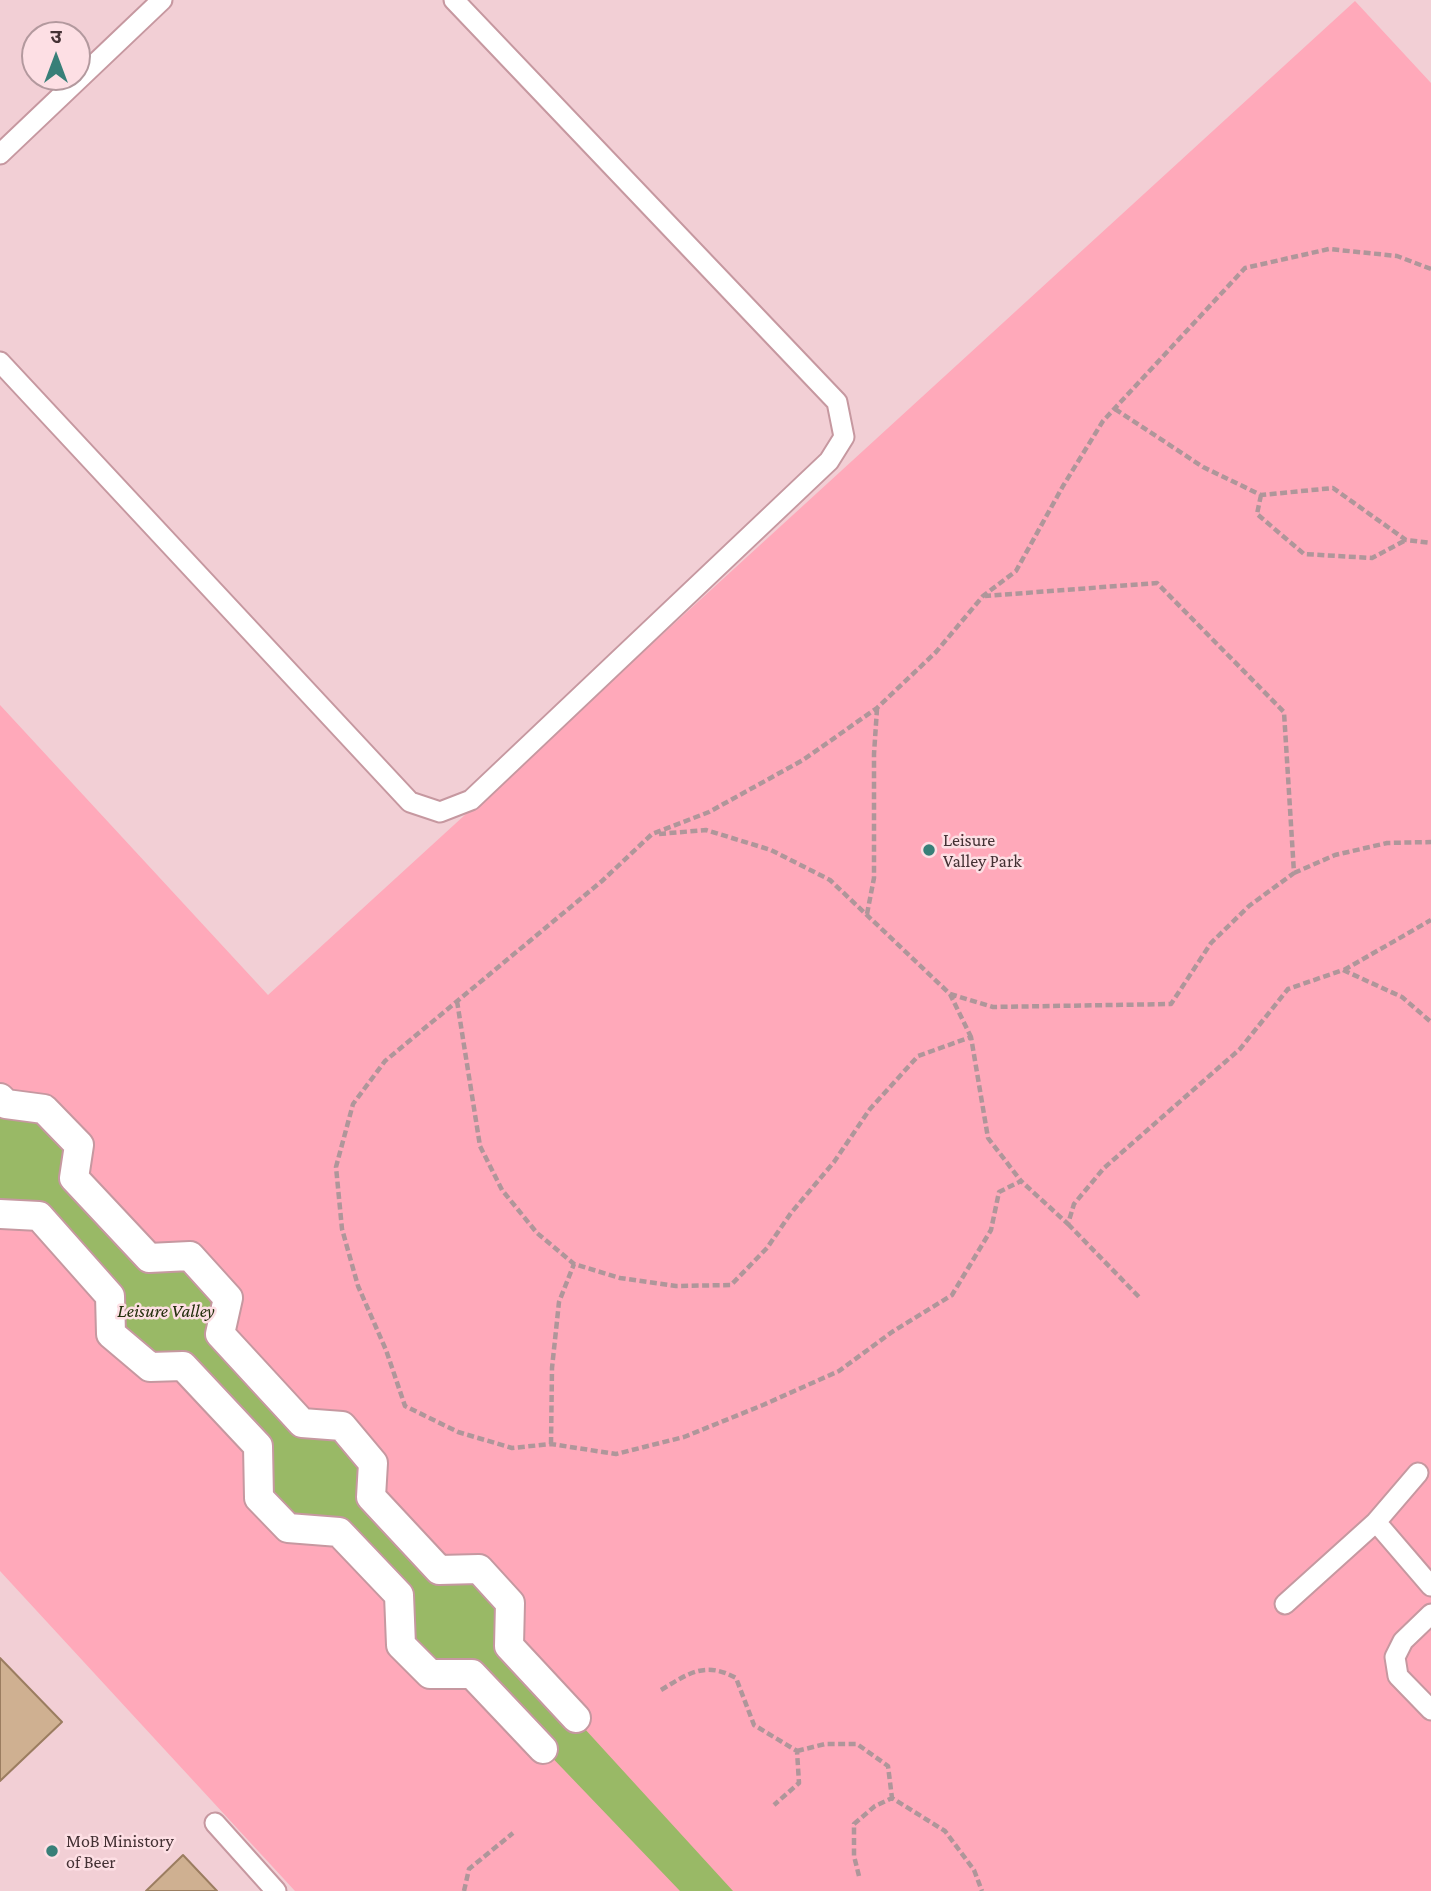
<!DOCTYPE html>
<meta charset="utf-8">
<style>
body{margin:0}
#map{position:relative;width:1431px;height:1891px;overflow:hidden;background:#fddfe4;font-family:"Crimson Pro","Noto Sans Devanagari",serif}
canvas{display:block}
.north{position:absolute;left:21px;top:21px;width:70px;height:70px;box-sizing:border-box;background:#fddfe4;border:2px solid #b3999e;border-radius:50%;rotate:0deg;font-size:19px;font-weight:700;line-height:28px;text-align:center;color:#443134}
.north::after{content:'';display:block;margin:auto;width:24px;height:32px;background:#387f78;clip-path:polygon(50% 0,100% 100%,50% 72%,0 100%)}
</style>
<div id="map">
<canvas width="1431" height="1891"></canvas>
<div class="north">उ</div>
</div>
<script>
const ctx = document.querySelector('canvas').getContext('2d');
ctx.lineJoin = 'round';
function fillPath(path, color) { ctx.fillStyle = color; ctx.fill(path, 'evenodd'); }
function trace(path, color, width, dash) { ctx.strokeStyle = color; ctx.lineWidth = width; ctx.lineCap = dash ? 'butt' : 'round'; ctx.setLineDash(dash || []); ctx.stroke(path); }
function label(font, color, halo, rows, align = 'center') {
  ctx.font = font + ' "Crimson Pro",serif'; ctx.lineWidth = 5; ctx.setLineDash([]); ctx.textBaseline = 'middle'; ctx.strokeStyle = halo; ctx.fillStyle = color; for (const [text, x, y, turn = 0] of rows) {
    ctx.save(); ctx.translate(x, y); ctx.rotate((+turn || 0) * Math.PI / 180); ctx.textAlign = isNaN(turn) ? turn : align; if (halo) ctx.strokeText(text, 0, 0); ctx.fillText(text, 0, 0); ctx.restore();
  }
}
fillPath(new Path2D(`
 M0,0H1431V1891H0ZM35,35H77V77H35Z`), '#f2cfd5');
fillPath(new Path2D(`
 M1355,1L1431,83V1891H295L0,1571V705L268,995Z`), '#ffa9ba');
fillPath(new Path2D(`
 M0,1098L79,1145L74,1178L149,1258L190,1256L228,1298L220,1335L302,1423L342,1426L373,1463L371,1497L439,1570L479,1569L510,1603L509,1646L733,1891H680L472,1674H430L401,1645L398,1595L339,1532L288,1528L259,1498L258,1446L183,1366L111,1334L110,1296L39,1216L0,1214Z`), '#99b966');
const building = new Path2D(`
 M0,1658L62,1722L0,1781Z
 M183,1855L217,1891H146Z`);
fillPath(building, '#cfb091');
trace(building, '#9b7d60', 2);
const service = new Path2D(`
 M0,154L162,0
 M0,362L410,802L440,812L471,800L829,461L844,437L837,402L454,0
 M1418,1473L1376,1522L1431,1586
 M1285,1604L1376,1522
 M1431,1614L1403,1641L1395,1657L1398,1676L1431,1710
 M215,1823L276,1891`);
const pedestrian = new Path2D(`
 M0,1098L6,1104L44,1109L79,1145L74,1178L149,1258L190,1256L228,1298L220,1334L302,1423L342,1426L373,1463L371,1497L439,1570L479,1569L510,1603L509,1646L576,1718
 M0,1214L39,1216L110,1296L111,1334L150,1367L183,1366L258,1446L259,1498L288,1528L339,1532L399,1595L401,1645L430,1674H472L543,1749`);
trace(service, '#c698a0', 23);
trace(pedestrian, '#c698a0', 32);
trace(new Path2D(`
 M1431,269L1397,256L1329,249L1245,268L1103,421L1063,486L1016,571L983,596L936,652L877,708L803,760L709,812L652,834L602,881L385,1061L353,1104L336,1167L342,1229L358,1286L386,1350L405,1406L458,1432L512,1448L551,1444L616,1454L684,1437L763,1405L839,1371L892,1332L952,1295L991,1230L999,1192L1021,1181L1068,1224L1074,1204L1104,1168L1240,1049L1288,989L1343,970L1402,997L1431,1022
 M1115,409L1203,467L1261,495L1333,488L1406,540L1431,543
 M1261,495L1257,514L1304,554L1372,558L1406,540
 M659,834L706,830L771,850L830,880L950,994L971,1037
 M1294,873L1335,855L1387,843L1431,842
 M867,914L874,878V754L877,709
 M1344,970L1431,920
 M950,994L993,1007L1171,1004L1211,943L1249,906L1294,873L1284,712L1157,583L985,596
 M457,1001L480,1146L502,1190L537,1233L574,1264L620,1278L676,1286L731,1285L767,1248L791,1213L834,1162L870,1109L918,1056L971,1037L988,1138L1021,1181
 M1068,1224L1140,1298
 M551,1444L552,1368L559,1302L574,1264
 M661,1690C689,1673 705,1661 736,1678L754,1725L797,1751L799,1783L774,1805
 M797,1751L825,1744H857L888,1766L892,1798
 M859,1876L854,1856V1824L875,1806L892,1798L945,1831L974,1870L982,1891
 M464,1891L469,1869L513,1833`), '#af969a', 4.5, [7, 3.5]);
trace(service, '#fff', 19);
trace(pedestrian, '#fff', 28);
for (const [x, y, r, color] of [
 [929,850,7,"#387f78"],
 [52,1851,7,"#387f78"]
]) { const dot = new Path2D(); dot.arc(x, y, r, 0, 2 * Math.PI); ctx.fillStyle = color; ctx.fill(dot); trace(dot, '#fddfe4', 2.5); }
label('18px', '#443134', '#fddfe4', [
 ["Leisure",943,840],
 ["Valley Park",943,861],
 ["MoB Ministory",66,1841],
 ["of Beer",66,1862]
], 'left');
label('italic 19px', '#232f0c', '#fddfe4', [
 ["Leisure Valley",166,1311]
]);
</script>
